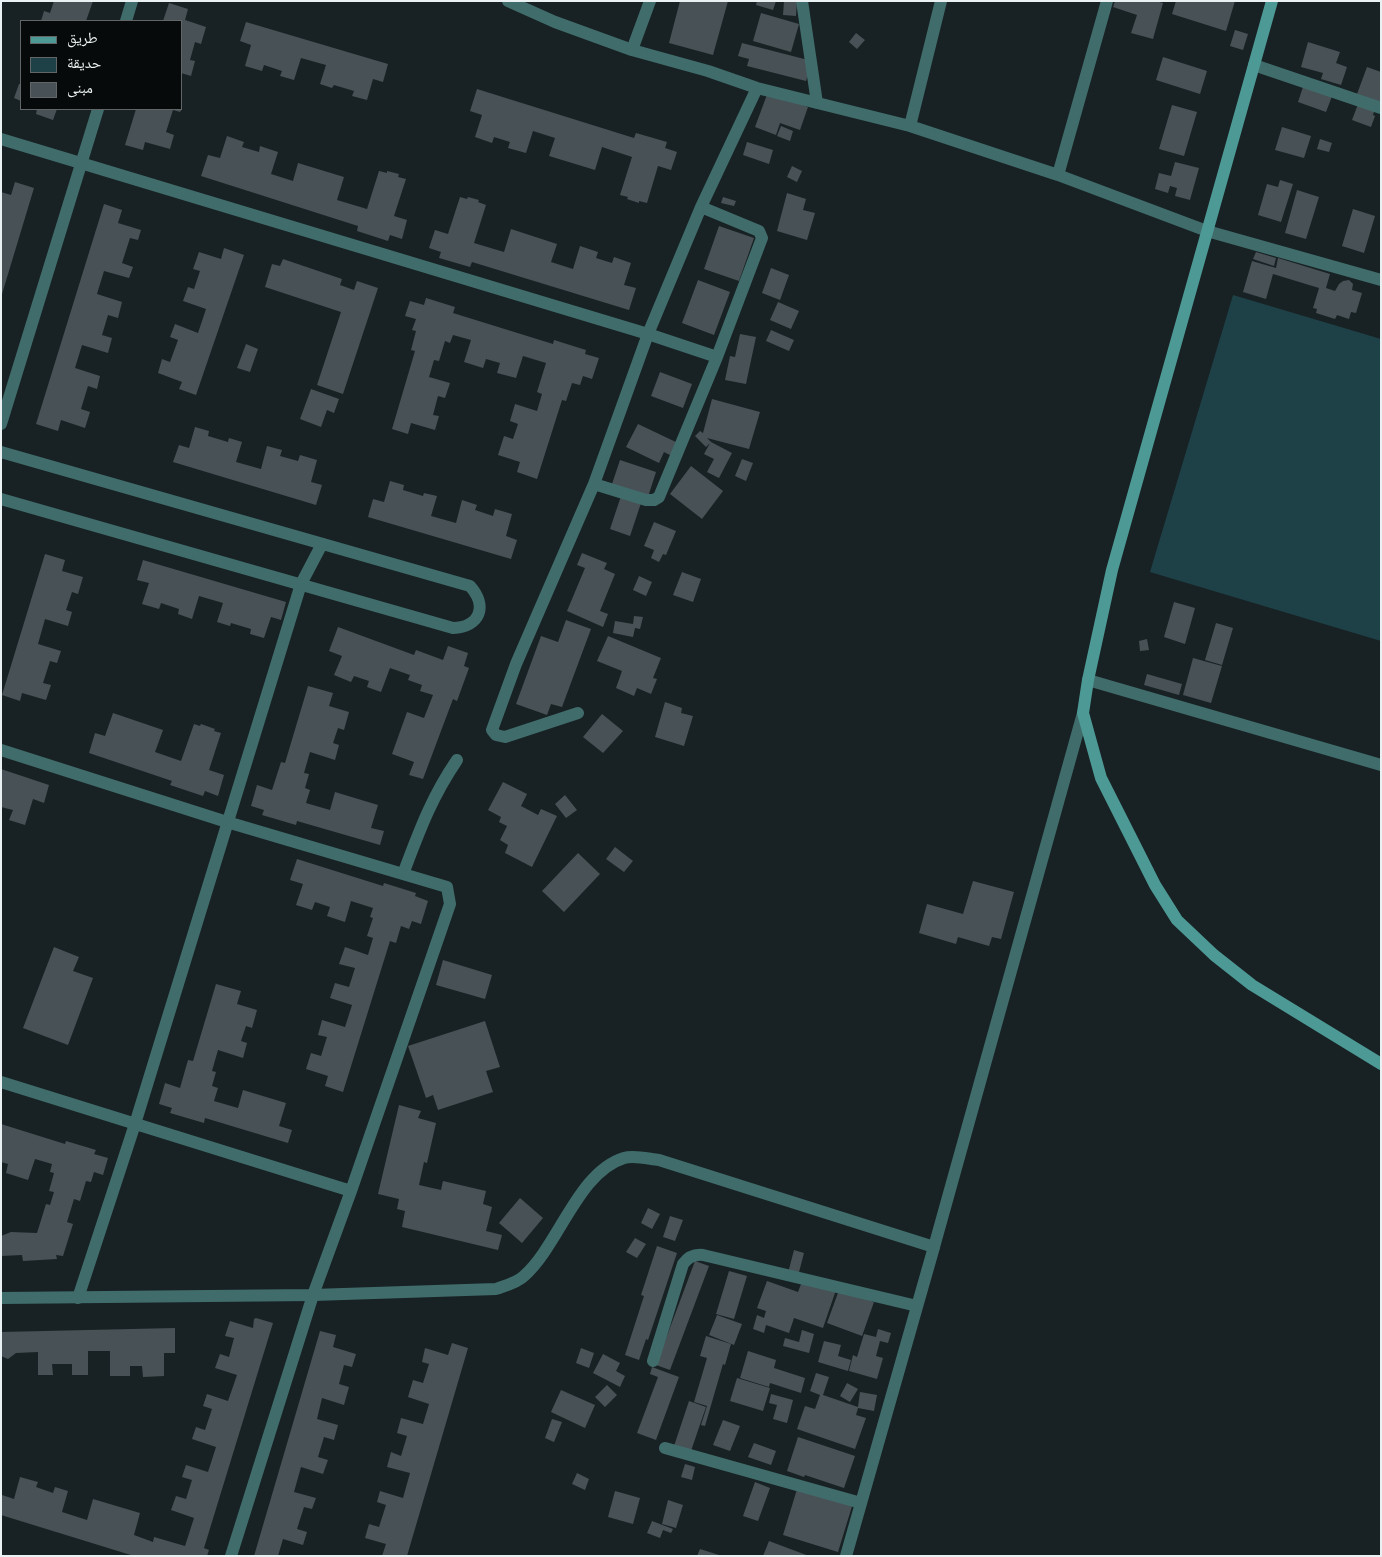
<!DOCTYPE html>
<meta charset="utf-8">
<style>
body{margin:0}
#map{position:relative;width:1382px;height:1557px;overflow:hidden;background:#182224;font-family:"Noto Sans","Noto Naskh Arabic",sans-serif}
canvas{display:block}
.frame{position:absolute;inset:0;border:2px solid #eaf1f2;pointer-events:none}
.legend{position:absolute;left:20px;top:20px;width:162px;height:90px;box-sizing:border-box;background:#070a0b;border:1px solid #626667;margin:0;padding:6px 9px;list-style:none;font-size:15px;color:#eaf1f2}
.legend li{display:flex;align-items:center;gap:10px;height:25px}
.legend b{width:25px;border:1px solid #626667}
</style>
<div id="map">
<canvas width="1382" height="1557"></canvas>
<div class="frame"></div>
<ul class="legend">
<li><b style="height:6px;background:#4d9995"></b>طريق</li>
<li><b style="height:14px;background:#1e4148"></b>حديقة</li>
<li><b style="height:14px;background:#485156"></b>مبنى</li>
</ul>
</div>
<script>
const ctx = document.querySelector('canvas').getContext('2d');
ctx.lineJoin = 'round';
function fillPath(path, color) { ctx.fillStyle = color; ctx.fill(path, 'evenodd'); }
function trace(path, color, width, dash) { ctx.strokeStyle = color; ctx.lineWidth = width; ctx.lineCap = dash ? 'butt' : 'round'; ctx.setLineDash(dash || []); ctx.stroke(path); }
fillPath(new Path2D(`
 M1233,295L1381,339V641L1150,572Z`), '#1e4148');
fillPath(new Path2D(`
 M54,1H93L86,21H41L44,11L50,13Z
 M680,1H728L713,55L669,43Z
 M757,1H776L773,10L756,5Z
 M784,1H797L796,16L783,15Z
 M1115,1H1156L1163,3L1153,39L1131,33L1137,15L1113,7Z
 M1176,1H1235L1226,31L1172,14Z
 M169,3L188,9L185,20L206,27L201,44L195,42L190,60L195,61L191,76L181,73V21H163Z
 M761,13L799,24L791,52L753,41Z
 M246,22L388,64L383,82L373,79L367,100L352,96L354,91L334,85L332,88L320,84L326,65L301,58L294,80L280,76L282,71L264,65L262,71L245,66L251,45L240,41Z
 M1235,30L1248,34L1243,50L1230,46Z
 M856,33L865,40L857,49L849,42Z
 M1308,42L1340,52L1336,63L1347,67L1341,85L1321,79L1323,73L1301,67Z
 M742,43L812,61L806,81L747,66L749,59L738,56Z
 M1163,57L1207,71L1200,94L1156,80Z
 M1367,67L1381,72V103L1357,94Z
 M1305,81L1334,91L1326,112L1298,102Z
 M19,84H21V101L14,98Z
 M477,89L634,138L636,133L667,142L665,148L677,152L671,170L658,166L647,203L639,201V203L627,199L628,197L620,195L632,157L602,147L595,170L549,156L555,138L533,131L526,153L508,148L510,142L494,137L492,143L475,137L482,115L470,111Z
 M768,92L808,107L800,130L780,123L776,135L755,127Z
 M1360,99L1376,105L1373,115L1375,116L1371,127L1352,120Z
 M1172,105L1197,112L1184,156L1159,149Z
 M37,109H57L53,120L36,114Z
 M136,109H182L180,112L173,110L166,132L174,135L170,149L145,142L143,150L125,145Z
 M781,126L793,131L790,141L777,136Z
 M1282,127L1311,136L1304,158L1275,150Z
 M227,136L244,142L242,147L259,152L260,146L278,152L271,174L293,181L298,163L344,177L337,200L367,209L379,171L387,173V171L399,174L398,177L406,179L394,216L407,220L402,239L390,235L388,241L357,231L358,226L201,176L208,155L220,158Z
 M1320,139L1332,143L1329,152L1317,149Z
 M747,142L773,150L769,164L743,155Z
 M1175,162L1199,168L1190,200L1175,196L1177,188L1170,186L1168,193L1155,189L1159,173L1171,176Z
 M792,166L802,171L797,182L787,177Z
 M1280,180L1293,184L1281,222L1258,215L1267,184L1278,187Z
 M15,182L34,188L2,294L1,192L11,195Z
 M1297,190L1319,197L1306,239L1285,233Z
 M787,193L806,199L803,210L815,213L807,240L777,231Z
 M460,197L467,199L468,197L479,200L478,202L486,205L474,243L504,252L511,229L557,244L551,262L573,269L580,246L598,252L596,258L612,263L614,257L631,263L624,285L636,288L629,310L472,262L470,267L439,258L441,252L429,248L435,230L448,234Z
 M723,197L736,201L734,206L721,203Z
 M104,204L122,210L118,223L141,230L138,240L130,238L122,263L133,267L129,278L104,271L97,294L122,302L118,318L108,315L102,335L112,338L108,353L82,345L75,368L100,376L97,389L88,386L81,409L90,412L85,428L61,420L58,431L36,424Z
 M1353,209L1375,216L1364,253L1342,246Z
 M719,226L754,238L739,281L704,269Z
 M224,248L244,255L196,395L179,389L182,382L158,373L162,359L170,362L178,340L170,337L175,324L198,333L206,309L183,301L188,287L194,289L200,271L193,269L199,252L221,259Z
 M1256,252L1276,258L1274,266L1253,259Z
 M1278,258L1330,274L1326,288L1335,291L1339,284L1343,281L1349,280L1353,284L1352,290L1362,293L1356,313L1351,312L1349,319L1337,315L1335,319L1316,313L1317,309L1313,308L1319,288L1273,274L1266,299L1243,292L1252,261L1276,268Z
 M283,259L342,279L340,285L354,290L357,281L378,288L343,394L317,385L341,312L265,287L272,264L280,266Z
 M771,268L789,275L780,300L762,293Z
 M698,280L730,292L714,335L682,323Z
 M426,298L455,307L453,313L553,344L554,340L586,350L585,354L599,358L592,379L583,376L580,385L572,383L566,401L562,400L537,479L517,472L520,462L498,455L504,436L513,439L518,424L510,421L515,404L537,411L542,394L537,392L546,363L523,356L516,378L497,373L500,363L486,359L483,368L464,362L471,340L453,335L450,343L445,341L439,361L434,360L429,377L450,383L445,398L438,396L433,415L439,416L435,430L411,423L408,434L392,429L415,351L411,350L416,331L412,330L416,319L405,316L410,301L424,305Z
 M778,302L799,311L791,329L770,320Z
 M771,330L794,340L789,351L766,341Z
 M740,334L756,337L746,384L725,380L730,356L735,357Z
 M246,344L258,349L250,372L237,368Z
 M660,372L692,384L683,408L651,396Z
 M311,389L339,399L334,413L327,410L321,427L300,419Z
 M712,399L760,412L749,449L707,438L711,442L732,453L719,478L707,472L714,459L704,454L710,443L706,447L695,436L700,431L703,433Z
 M638,424L678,443L672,456L664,452L659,463L626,447Z
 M195,427L209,431L208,436L228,442L229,438L242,442L236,462L261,469L267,446L282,450L280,456L298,461L300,455L317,460L311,482L322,485L316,505L173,462L179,445L189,448Z
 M742,459L753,463L746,481L735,476Z
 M620,460L656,472L648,497L612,484Z
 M691,466L723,491L702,519L670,494Z
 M390,481L404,485L403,490L423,496L424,493L437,496L431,516L456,523L462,500L477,505L475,510L493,516L495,509L512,514L506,536L517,540L511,559L368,517L373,499L384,502Z
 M622,493L642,500L630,536L610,529Z
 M654,522L676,531L666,555L663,554L659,562L651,558L654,550L644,546Z
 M582,553L607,563L604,569L615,574L600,611L608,614L603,627L567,611L585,568L577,565Z
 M45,554L65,560L62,571L83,577L78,594L72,592L66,610L72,612L68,626L45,619L38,644L61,651L57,663L50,661L43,683L51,685L46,700L22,693L20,701L2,695Z
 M143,560L286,602L281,620L271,617L264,638L250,634L251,629L231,623L230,626L217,622L223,603L199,596L192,619L178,614L179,609L161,603L159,609L142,604L149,583L137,580Z
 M682,572L701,579L693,602L673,595Z
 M639,576L652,582L646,596L633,590Z
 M1174,602L1195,608L1185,644L1164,637Z
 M634,616L643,617L640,629L635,628L633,637L613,633L615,621L633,624Z
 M566,620L591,629L562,707L551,704L547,715L516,704L541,636L558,642Z
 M1216,623L1233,628L1222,665L1205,660Z
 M338,627L414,655L416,650L443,660L448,646L468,653L464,666L469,668L457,701L453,699L423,779L409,775L414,762L392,754L407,712L424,718L433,695L420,691L422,685L408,680L410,675L390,668L381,692L367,687L369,681L354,676L351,682L334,675L342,656L329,651Z
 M608,636L661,658L653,678L657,679L651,694L637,688L634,696L616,688L622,671L597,661Z
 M1147,639L1149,650L1140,651L1139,641Z
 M1193,658L1222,666L1211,703L1183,695Z
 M1147,674L1182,684L1179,695L1144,685Z
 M308,686L333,693L329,706L349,712L344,730L338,728L333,743L339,745L335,760L310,752L304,773L309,774L305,788L310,790L306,803L330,810L335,792L378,805L371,828L384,831L380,845L297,821L296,825L262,815L264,810L251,806L257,785L272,790L281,762L285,763Z
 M665,702L682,708L681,713L693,716L684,746L655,737Z
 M113,713L163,730L155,752L181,761L194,724L200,726L201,724L215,729L214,731L221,733L209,770L224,775L218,796L205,791L203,796L170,785L172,781L89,753L95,733L105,736Z
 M602,714L623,731L603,753L583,737Z
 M1,769L49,785L44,803L33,799L25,825L9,820L13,810L1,807Z
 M503,782L527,794L521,806L538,815L541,809L557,816L532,867L505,853L508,845L500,840L507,826L499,822L501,817L488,810Z
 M565,795L577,810L566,818L555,804Z
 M615,847L633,861L624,872L606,859Z
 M578,853L600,874L564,912L542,891Z
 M297,859L383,886L384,883L416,893L415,896L428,901L421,924L412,921L409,929L401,926L396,943L390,941L343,1092L325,1086L328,1076L306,1069L311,1053L321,1056L327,1037L318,1035L322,1020L345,1027L352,1005L330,998L335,983L349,987L355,968L339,964L345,947L368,955L373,938L367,936L373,918L370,917L373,908L351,901L345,922L327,916L330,907L315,902L312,910L296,905L303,884L290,880Z
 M973,881L1014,892L1001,939L992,937L989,946L958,937L956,944L919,933L927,904L963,914Z
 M54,947L79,957L73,971L93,978L68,1045L23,1028Z
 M443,960L492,975L485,999L436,985Z
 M216,984L241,991L237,1004L257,1010L252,1028L246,1026L241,1041L247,1043L243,1058L218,1050L212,1071L216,1072L212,1086L218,1088L214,1101L238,1108L243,1090L286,1103L279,1126L292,1130L288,1143L205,1118L204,1123L170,1113L172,1108L159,1104L165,1083L180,1088L188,1060L193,1061Z
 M485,1021L500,1067L486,1071L493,1092L438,1110L433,1095L426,1098L408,1046Z
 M399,1105L421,1111L418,1118L436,1123L427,1163L424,1162L419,1185L441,1190L443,1181L486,1191L483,1204L492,1207L486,1231L502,1235L498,1250L402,1227L405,1211L397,1209L399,1199L378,1194Z
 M1,1124L65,1144L66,1141L96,1150L94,1154L108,1158L103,1175L94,1172L91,1182L86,1181L80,1201L74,1199L67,1222L73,1224L63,1256L56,1255L57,1259L23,1261L22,1255L1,1256V1236L11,1232L37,1233L46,1204L50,1205L54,1192L49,1191L54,1173L50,1172L52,1164L35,1159L28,1180L6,1173L8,1164L1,1162Z
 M520,1198L543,1218L522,1243L499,1223Z
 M648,1208L660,1214L652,1229L641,1223Z
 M670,1216L683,1220L675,1241L663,1237Z
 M635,1238L646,1244L637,1258L626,1252Z
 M657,1246L677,1253L648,1340L646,1339L639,1360L625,1355L644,1296L641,1295Z
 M794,1250L804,1253L798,1276L788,1273Z
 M695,1261L709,1266L670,1370L656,1365Z
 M729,1271L747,1276L734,1319L716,1314Z
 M803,1279L836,1290L823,1328L794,1318L789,1333L766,1325L764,1333L753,1329L757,1315L764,1318L766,1311L757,1308L767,1281L798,1292Z
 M839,1290L874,1302L862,1336L827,1323Z
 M717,1315L742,1324L734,1345L709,1335Z
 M256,1318L273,1323L204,1548L209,1550L207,1556H134L1,1515L2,1495L14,1499L20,1477L38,1482L36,1487L53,1493L55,1487L68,1491L62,1512L87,1520L93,1499L140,1513L134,1535L153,1542L154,1537L185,1546L194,1518L171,1510L176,1496L186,1499L192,1480L182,1477L186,1465L208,1472L216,1447L192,1439L196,1427L205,1430L212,1409L203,1406L207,1394L228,1401L237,1375L215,1368L220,1354L229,1357L234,1338L225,1336L230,1321L253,1328L254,1319Z
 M175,1328V1353H164V1376L143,1377L142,1366H130V1376H110V1351H88V1375H72V1364H52L53,1375H38V1352L16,1353L8,1359L1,1356V1332Z
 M878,1329L891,1333L888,1343L880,1341L876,1356L883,1358L877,1379L849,1371L853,1355L857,1357L864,1334L876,1337Z
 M802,1330L814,1334L809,1353L783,1346L785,1338L799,1342Z
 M320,1331L336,1335L333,1347L356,1354L352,1367L344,1365L339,1384L349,1387L344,1405L322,1398L317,1419L338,1425L334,1440L324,1437L318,1457L328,1460L323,1474L301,1467L294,1492L316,1498L312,1509L304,1507L297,1529L307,1532L303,1545L283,1539L278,1556H254Z
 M706,1336L731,1344L725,1365L723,1364L705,1426L701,1425L707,1406L694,1402L707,1358L700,1356Z
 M824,1341L841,1345L838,1356L851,1360L848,1371L818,1362Z
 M452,1343L468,1348L407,1556H382L386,1544L365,1538L369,1524L379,1527L386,1505L377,1502L380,1491L403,1498L410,1473L387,1467L391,1452L401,1456L407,1436L397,1433L401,1418L423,1424L429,1404L408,1397L413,1380L423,1383L429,1364L422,1362L425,1348L448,1355Z
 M581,1348L594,1353L589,1368L576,1363Z
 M748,1351L776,1360L774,1368L805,1378L801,1393L770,1383L769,1387L740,1378Z
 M603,1354L620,1363L616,1371L625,1376L620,1387L593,1373Z
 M652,1367L679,1377L656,1440L637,1433L658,1377L650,1374Z
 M816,1373L829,1377L823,1395L858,1407L860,1392L877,1395L874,1411L858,1408L856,1415L866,1418L855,1449L797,1429L805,1406L815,1409L820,1395L810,1391Z
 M737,1378L770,1388L763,1411L730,1401Z
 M847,1383L858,1389L850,1402L840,1396Z
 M607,1385L617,1395L605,1407L595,1397Z
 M561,1390L595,1405L585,1428L551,1412Z
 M771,1394L793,1400L787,1423L773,1419L777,1405L769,1403Z
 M689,1401L706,1407L691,1451L674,1446Z
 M552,1419L562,1422L554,1442L545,1438Z
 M723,1420L740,1426L730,1451L713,1445Z
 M798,1437L855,1456L844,1488L805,1475L804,1477L787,1471Z
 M754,1443L776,1451L771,1465L748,1457Z
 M685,1464L695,1467L692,1480L681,1477Z
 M577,1473L589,1479L585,1490L572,1484Z
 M755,1482L770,1488L758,1521L743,1516Z
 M798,1486L853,1503L838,1552L783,1535Z
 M615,1491L640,1498L633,1524L608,1517Z
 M668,1500L683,1505L676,1528L662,1524Z
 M652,1521L673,1529L671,1533L663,1530L660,1538L647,1533Z
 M769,1541L809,1556H763Z
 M700,1549L719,1555L718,1556H697Z`), '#485156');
trace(new Path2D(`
 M508,1L555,22L632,50L708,71L757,88L910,126L1058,175L1207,231L1381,280
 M802,1L817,103
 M126,21L132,1
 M632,50L650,1
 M1254,65L1381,108
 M910,126L941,1
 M1,139L648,334L717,357
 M1058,175L1107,1
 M1,424L98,109
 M594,484L646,500H654L659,497L717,357L762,238L759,231L701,207
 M1088,680L1381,765
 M578,713L505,737L496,735L492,730L516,664L594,484L648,334L701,207L757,88
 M1,750L227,822L447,887L450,904L351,1191L313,1295L231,1556
 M403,874C419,832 431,798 457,760
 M1,1082L351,1191
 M78,1298L135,1124L301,584L322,544
 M653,1361L683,1264C688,1257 694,1254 703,1255L917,1306
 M665,1448L861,1503
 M846,1556L934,1247`), '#406d6b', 12);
trace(new Path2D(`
 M1,452L470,586C488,606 480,627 453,628L1,499
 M1,1298L313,1295L496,1289C504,1286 517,1283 524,1276C559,1245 578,1172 624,1158C634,1155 649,1159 659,1160L934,1247L1083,713`), '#406d6b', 12);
trace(new Path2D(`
 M1272,1L1112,570L1088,680L1083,713L1101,778L1155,885L1177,920L1214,955L1252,985L1381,1064`), '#4d9995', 12);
</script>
